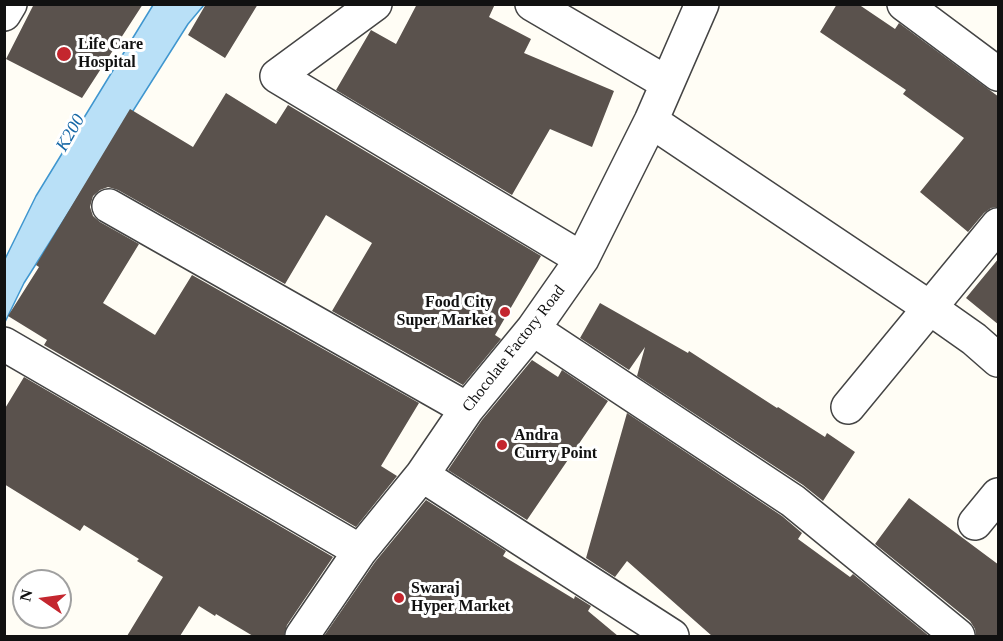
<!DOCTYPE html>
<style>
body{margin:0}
#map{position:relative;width:1003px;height:641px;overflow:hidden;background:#fffdf5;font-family:Georgia,serif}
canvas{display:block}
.frame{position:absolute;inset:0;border:6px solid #111;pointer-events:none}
.north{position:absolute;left:12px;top:569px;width:60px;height:60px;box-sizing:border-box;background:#fff;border:2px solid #a0a0a0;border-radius:50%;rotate:283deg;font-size:16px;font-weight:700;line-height:24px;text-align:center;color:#111}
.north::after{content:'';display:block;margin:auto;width:21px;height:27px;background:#c4262e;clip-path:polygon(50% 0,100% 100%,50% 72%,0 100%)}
</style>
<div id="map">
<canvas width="1003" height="641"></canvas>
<div class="frame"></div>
<div class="north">N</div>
</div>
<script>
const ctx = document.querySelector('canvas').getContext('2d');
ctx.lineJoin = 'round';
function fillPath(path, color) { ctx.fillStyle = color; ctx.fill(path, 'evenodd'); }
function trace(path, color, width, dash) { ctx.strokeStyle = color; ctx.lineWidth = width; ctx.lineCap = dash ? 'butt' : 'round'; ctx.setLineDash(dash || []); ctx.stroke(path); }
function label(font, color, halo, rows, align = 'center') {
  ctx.font = font + ' Georgia,serif'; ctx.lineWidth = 6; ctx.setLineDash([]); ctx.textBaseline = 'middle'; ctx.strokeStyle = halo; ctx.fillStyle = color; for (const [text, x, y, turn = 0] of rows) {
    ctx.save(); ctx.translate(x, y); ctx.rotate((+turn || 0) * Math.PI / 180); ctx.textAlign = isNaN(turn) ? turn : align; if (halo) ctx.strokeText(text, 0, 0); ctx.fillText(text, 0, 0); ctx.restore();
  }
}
const water = new Path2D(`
 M153,5H204L188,24L24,283L5,322V259L36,196Z`);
fillPath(water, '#b9e0f7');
trace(water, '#3f96cf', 1.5);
fillPath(new Path2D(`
 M34,4H143L82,98L6,59Z
 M206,4H258L225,58L188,35Z
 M417,4H495L489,17L531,39L524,53L614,91L592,147L550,129L512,195L336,90L371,30L396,44Z
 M837,4H858L895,29L899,23L999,97V207L991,208L984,213L968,232L920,192L964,138L903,94L906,90L820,32Z
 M226,93L276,124L288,105L541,256L495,335L501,339L463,385L332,311L372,243L326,215L285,284L118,190L108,187L100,190L93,196L90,207L93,216L100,222L139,244L103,303L155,335L192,275L419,403L381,466L397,476L356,527L44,345L47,340L8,316L39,267L36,265L130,109L193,147Z
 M999,258V325L966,298Z
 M600,303L688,353L689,351L777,408L778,407L825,437L827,433L855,452L823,501L803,485L637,376L645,347L629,370L580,338Z
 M532,360L558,377L562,370L608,401L527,520L448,470L482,420Z
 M24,377L333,557L287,625L284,636H253L216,614L215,616L199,606L180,636H127L163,577L137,561L139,559L84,525L80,531L4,484V410Z
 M627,413L782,516L802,533L798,539L850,577L853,574L929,636H712L627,561L615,577L586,558Z
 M909,498L999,565V636H976L975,629L970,621L875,544Z
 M426,500L506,551L503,556L574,599L575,596L591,606L588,611L618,636H324L375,562Z`), '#5a524d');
const minor = new Path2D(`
 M375,4L277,76L582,259
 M532,4L667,83
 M904,4L998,74
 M4,14L10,4
 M651,121L930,308L974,339L998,360
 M109,206L467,409
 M533,329L793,501L958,636
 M4,344L360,551
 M848,407L998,225
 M422,475L672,636
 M975,523L998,495
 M302,636L360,551L422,475L467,409L533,329L582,259L651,121L702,4`);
trace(minor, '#444', 36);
trace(minor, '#fff', 33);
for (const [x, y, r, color] of [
 [64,54,8,"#c4262e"],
 [505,312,6,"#c4262e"],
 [502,445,6,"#c4262e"],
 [399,598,6,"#c4262e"]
]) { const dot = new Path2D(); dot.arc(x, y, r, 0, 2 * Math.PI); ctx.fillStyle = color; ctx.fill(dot); trace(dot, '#fff', 2); }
label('bold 16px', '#111', '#fff', [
 ["Life Care",78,45],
 ["Hospital",78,63],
 ["Food City",493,303,"right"],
 ["Super Market",493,321,"right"],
 ["Andra",514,436],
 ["Curry Point",514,454],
 ["Swaraj",411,589],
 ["Hyper Market",411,607]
], 'left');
label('16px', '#111', '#fff', [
 ["Chocolate Factory Road",514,349,-52]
]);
label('italic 18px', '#1768a6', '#fff', [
 ["K200",71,133,-60]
]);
</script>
